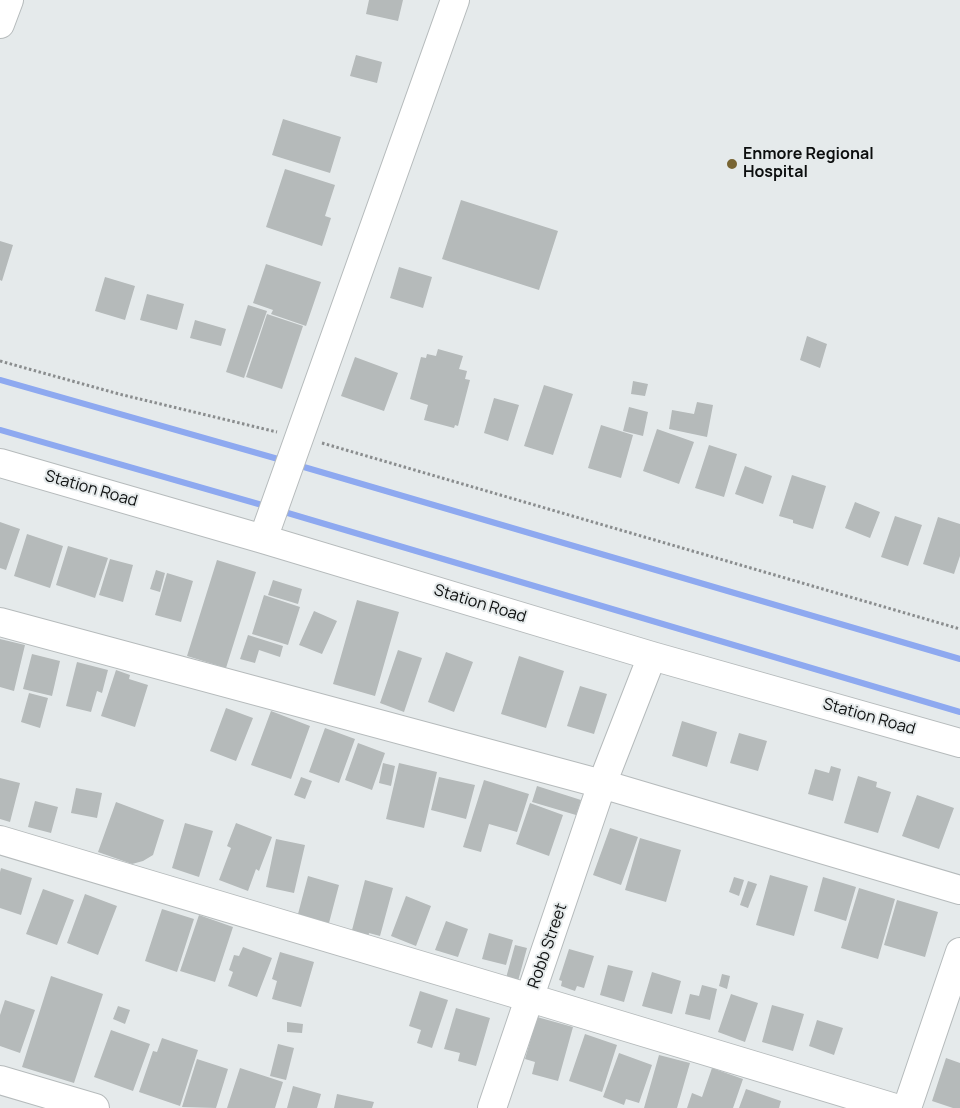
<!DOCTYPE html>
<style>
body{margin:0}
canvas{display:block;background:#e5eaeb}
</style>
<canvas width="960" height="1108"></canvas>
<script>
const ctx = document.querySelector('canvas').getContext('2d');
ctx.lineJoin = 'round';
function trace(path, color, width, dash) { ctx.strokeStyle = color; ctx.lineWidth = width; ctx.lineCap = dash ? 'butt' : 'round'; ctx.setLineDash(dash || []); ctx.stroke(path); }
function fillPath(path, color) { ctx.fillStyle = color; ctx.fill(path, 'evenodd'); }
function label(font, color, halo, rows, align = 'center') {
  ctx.font = font + ' Manrope,sans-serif'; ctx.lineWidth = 4; ctx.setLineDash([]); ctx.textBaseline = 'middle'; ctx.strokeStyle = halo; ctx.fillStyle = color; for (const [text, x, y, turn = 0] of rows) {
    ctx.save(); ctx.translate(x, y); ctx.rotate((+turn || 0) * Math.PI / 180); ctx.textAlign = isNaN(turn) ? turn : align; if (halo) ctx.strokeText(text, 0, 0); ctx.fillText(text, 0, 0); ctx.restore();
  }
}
trace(new Path2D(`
 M0,380L285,461
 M0,430L269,507
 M297,465L960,659
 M281,511L960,712`), '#8ea9f0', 6);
fillPath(new Path2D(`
 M369,0H403L398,21L366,14Z
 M356,55L382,62L377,83L350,76Z
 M283,119L341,137L330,173L272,155Z
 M285,169L335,185L325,216L331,218L322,246L266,227Z
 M461,200L558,231L539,290L442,259Z
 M0,241L13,245L2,281L0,280Z
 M266,264L321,282L306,326L271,314L273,310L253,303Z
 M399,267L432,277L423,308L390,298Z
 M105,277L135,286L125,320L95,311Z
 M147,294L184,304L177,330L140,320Z
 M248,305L267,311L244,378L226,372Z
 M267,314L303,326L282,389L246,377Z
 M195,320L226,329L221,346L190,338Z
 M807,336L827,344L820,368L800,360Z
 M438,349L463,356L459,369L467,371L465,379L470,380L458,426L455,425L454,428L424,420L428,405L410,399L421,357L426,358L427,354L436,356Z
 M355,357L398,373L384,411L341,396Z
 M633,381L648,384L645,396L631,394Z
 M544,385L573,394L553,455L524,446Z
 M494,398L519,405L508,441L484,433Z
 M697,402L713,405L707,437L669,429L672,410L694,414Z
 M629,407L648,412L643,436L623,431Z
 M601,425L633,435L621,478L588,468Z
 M657,429L694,442L679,484L643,471Z
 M709,445L737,454L724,497L695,488Z
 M745,466L772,476L763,504L735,494Z
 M792,475L826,486L813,529L793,523V520L779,516Z
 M855,502L880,512L870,538L845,528Z
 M895,516L922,525L908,566L881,557Z
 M938,517L960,524V556L954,574L923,564Z
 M0,522L20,529L6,570L0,568Z
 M27,534L63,546L50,588L14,576Z
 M68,546L108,558L95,598L56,585Z
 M110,559L133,565L123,602L99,595Z
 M217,560L256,572L226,668L187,656Z
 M156,570L165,573L160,592L150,589Z
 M167,573L193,581L181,622L155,615Z
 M273,580L302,589L298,604L268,595Z
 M264,595L300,607L288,645L252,634Z
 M357,600L399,612L375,696L333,684Z
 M314,611L337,621L322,654L299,645Z
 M248,635L283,646L280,657L259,650L255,663L240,659Z
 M0,639L25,645L14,691L0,687Z
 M398,650L422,658L404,712L380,703Z
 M446,652L473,662L454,712L428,702Z
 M32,654L60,661L52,696L23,689Z
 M519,656L564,671L546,728L501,714Z
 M77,662L108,670L102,693L97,691L91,712L66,706Z
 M116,670L130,675L129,679L148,685L135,727L101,716Z
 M580,686L607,694L594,734L567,726Z
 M29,693L48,698L40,728L21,722Z
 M226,708L253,718L236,761L210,751Z
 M271,711L310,726L291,779L251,765Z
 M682,721L717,732L707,767L672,756Z
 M325,728L355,739L339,783L309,772Z
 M739,733L767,741L758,771L730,763Z
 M358,743L385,753L372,790L345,780Z
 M383,763L395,766L391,786L379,783Z
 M399,763L437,772L424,828L386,819Z
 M831,766L841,769L833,801L808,794L815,769L829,773Z
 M858,776L877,782L876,787L891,792L878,833L844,823Z
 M301,777L312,781L305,799L294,795Z
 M439,777L475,785L466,819L431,810Z
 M0,778L20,783L10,822L0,819Z
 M484,780L529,794L517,832L489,824L481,852L463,847Z
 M537,786L581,800L576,815L532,802Z
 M76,788L102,793L97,818L71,813Z
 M917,795L954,808L939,849L902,836Z
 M35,801L58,807L51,833L28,827Z
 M116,802L164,820L153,855L143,861L132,864L98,852Z
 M530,803L563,815L549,856L516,844Z
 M185,823L213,831L199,877L172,868Z
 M236,823L272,837L259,871L256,869L248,891L219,880L231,848L227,846Z
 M610,828L638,837L621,885L593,875Z
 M640,838L681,850L666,902L625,890Z
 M276,839L305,845L294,893L266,887Z
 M1,868L32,878L21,915L0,908V872Z
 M770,875L808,886L794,936L756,925Z
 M308,876L339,885L329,923L298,914Z
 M734,877L744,880L739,896L729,892Z
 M823,877L856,887L846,921L814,911Z
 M365,880L393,888L380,936L369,933L368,939L351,934Z
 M748,881L757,884L748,908L740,905Z
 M859,888L895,899L878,959L841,948Z
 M43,889L74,900L57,945L26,934Z
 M85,894L117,906L98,955L67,943Z
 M406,896L431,906L416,946L391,936Z
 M897,900L938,912L925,957L884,945Z
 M162,909L194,919L177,972L145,961Z
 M199,915L233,927L215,982L180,971Z
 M446,921L468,929L458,957L435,950Z
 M489,933L513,940L506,965L482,959Z
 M515,945L527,948L518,981L506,978Z
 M243,947L272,958L257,997L228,986L233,972L229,970L234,955L239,956Z
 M569,949L594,956L584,988L577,986L575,991L561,986L562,981L559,980Z
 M280,952L314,962L301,1007L272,999L277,981L272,979Z
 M608,965L633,971L624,1002L600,995Z
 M652,972L681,981L672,1014L642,1006Z
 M722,974L730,976L727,989L719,986Z
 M51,976L103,994L74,1083L22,1067Z
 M702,985L717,989L710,1020L685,1014L690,994L699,996Z
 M420,991L448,1000L432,1048L417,1043L421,1030L409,1026Z
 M731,994L758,1003L745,1042L718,1032Z
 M5,1000L35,1010L20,1053L0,1046V1015Z
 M772,1005L804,1014L793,1051L762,1042Z
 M118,1006L130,1010L125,1024L113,1019Z
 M456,1008L490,1018L476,1066L458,1061L460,1053L444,1049Z
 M537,1017L573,1027L558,1081L532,1074L535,1062L525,1059Z
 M817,1020L843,1028L834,1055L809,1046Z
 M287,1022L303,1024L302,1033L287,1032Z
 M111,1030L150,1044L133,1091L94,1077Z
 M585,1034L617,1045L602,1092L569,1081Z
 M162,1038L198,1050L180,1106L139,1092L153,1051L157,1052Z
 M278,1044L294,1048L286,1080L270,1076Z
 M619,1053L652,1065L639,1103L626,1099L624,1105L603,1097Z
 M659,1055L690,1063L677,1108H644Z
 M946,1058L960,1063V1108H953L932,1101Z
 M197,1059L228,1069L216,1108L182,1107Z
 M240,1068L283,1082L275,1108H227Z
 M712,1068L743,1079L733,1108H687L692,1093L702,1097Z
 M293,1086L321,1094L317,1108H287Z
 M746,1089L781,1101L779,1108H739Z
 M337,1094L374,1102L372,1108H334Z`), '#b5baba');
const minor = new Path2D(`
 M0,24L9,0
 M0,463L263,539L652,656L960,743
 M263,539L455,0
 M0,622L602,784L960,890
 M0,840L530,998L895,1108
 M0,1080L95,1108
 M492,1108L602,784L652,656
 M907,1108L960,952`);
trace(minor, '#b6bbbc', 30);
trace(new Path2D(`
 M0,361L119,394L277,432
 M322,443L960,629`), '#8a8d8e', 3, [2.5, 2.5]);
trace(minor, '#fff', 28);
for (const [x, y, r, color] of [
 [732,164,6,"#786533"]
]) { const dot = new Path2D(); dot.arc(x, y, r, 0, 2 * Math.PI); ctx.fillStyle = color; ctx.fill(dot); trace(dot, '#e5eaeb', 2); }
label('bold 16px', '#0c0e0e', '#e5eaeb', [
 ["Enmore Regional",743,155],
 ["Hospital",743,173]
], 'left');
label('16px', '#0c0e0e', '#e5eaeb', [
 ["Station Road",91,489,16],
 ["Station Road",480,604,17],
 ["Station Road",869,717,16],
 ["Robb Street",548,946,-71]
]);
</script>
